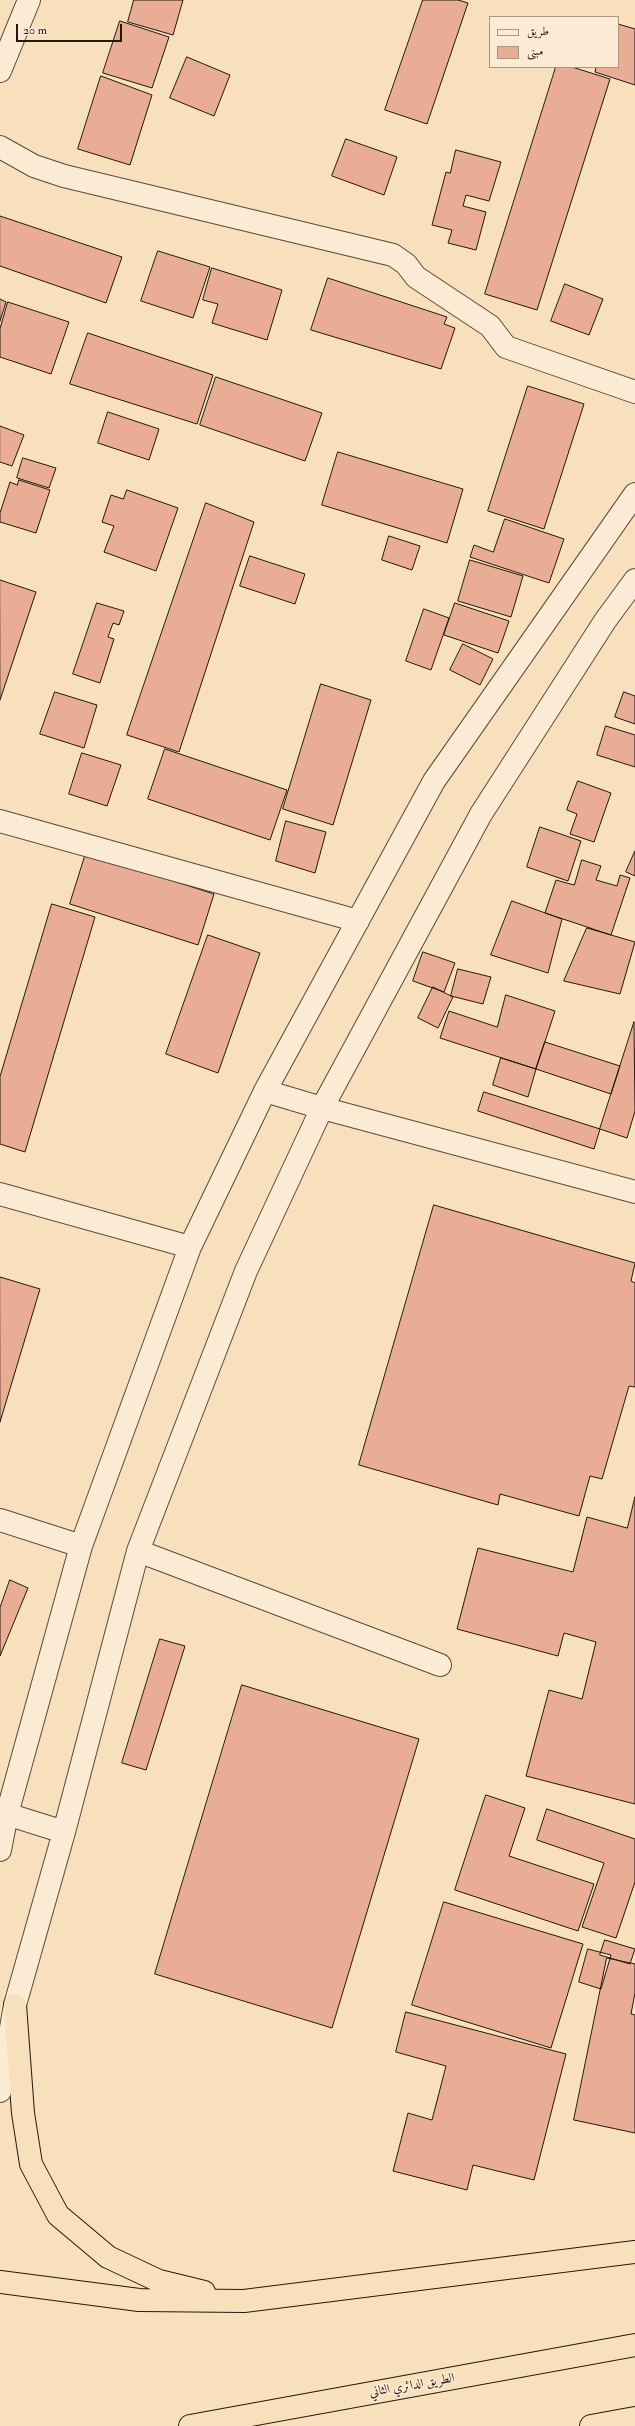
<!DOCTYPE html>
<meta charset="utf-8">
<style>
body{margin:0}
#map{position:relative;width:635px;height:2426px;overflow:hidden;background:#f9e0bd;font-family:"IM FELL Double Pica",Amiri,serif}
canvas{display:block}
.legend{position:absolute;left:489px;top:16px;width:130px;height:52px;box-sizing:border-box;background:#fbebd4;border:1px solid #a59686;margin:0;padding:5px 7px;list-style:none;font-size:12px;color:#231710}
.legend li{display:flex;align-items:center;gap:8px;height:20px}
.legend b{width:20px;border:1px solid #a59686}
.scale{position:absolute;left:16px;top:24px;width:106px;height:18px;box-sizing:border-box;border:2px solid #231710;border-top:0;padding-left:5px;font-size:12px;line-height:14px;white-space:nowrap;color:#231710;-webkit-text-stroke:3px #fbebd4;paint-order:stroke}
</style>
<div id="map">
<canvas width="635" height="2426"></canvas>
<ul class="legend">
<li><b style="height:5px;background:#fbebd4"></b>طريق</li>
<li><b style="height:11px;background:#e9ac95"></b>مبنى</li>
</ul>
<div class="scale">20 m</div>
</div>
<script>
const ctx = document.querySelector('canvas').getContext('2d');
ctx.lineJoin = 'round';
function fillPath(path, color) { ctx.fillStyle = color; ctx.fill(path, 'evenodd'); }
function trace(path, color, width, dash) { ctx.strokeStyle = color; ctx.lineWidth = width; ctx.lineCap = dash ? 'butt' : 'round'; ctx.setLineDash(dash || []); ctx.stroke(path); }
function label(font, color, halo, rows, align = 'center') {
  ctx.font = font + ' "IM FELL Double Pica",Amiri,serif'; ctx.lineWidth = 3; ctx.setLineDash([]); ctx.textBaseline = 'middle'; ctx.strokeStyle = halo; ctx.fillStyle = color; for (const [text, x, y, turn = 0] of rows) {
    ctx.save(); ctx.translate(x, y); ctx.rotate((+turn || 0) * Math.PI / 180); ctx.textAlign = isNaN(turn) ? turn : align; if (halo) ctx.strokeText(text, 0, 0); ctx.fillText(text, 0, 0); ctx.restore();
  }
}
const building = new Path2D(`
 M134,0H183L173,35L128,22Z
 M423,0H458L468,3L427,124L385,110Z
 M120,21L169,37L152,88L103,73Z
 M618,24L635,29V85L595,72L596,67H618Z
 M187,57L230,75L214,116L170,98Z
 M556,67H572L610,79L537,310L485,294Z
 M101,76L152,95L130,165L78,149Z
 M346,139L397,157L384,195L332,176Z
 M456,150L501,162L489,201L466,195L463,206L486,212L476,250L448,243L452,230L432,225L446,172L450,173Z
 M0,216L122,257L106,303L0,266Z
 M158,251L210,267L193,318L141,301Z
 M212,268L282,290L267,340L212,323L218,304L203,300Z
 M328,278L447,317L444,324L455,328L441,369L311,330Z
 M565,284L603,299L589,335L551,321Z
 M0,299L6,302L0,321Z
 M8,302L69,322L51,374L0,357V329Z
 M88,333L213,375L197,424L70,384Z
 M216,377L322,413L305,461L200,425Z
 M528,386L584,404L544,529L488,511Z
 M108,412L159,429L149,460L98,443Z
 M0,426L24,435L12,466L0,462Z
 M338,452L463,489L447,543L322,505Z
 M23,458L56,468L49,488L17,478Z
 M19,480L50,490L36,533L0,522V513L10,482L17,485Z
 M127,490L178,508L156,571L104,552L114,526L102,522L111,495L123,499Z
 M206,503L254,522L179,752L127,735Z
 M505,519L564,539L549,583L470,557L474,545L493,552Z
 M389,536L420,546L412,570L382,560Z
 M250,556L305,574L295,604L240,586Z
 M470,560L523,576L511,617L458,601Z
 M0,580L36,592L0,700Z
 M97,603L124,611L119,625L113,623L108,637L114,639L100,683L73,674Z
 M455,603L509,621L498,653L444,635Z
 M424,609L449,618L431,670L406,661Z
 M463,644L493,659L480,685L450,670Z
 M321,684L371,700L333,825L283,809Z
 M55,692L97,705L84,748L40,734Z
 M624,692L635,696V724L615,717Z
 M606,726L635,735V767L597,755Z
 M165,749L287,790L270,840L148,799Z
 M82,753L121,765L107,806L69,794Z
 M578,781L611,793L594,842L570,834L577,814L567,810Z
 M286,821L326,832L315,873L276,861Z
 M540,827L581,841L568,881L527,867Z
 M635,851V876L626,872Z
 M86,853L214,894L198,945L70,904Z
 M582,860L601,866L596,880L617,886L620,875L630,878L611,935L545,913L556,880L574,885Z
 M512,901L562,919L548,973L491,955Z
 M52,904L95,917L25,1152L0,1144V1077Z
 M587,928L635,942L620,994L564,981Z
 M208,935L260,953L218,1073L166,1054Z
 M423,952L455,963L444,992L413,981Z
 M458,969L491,977L483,1004L451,996Z
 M433,987L453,997L438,1028L418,1018Z
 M506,995L555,1011L536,1069L440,1038L449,1011L497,1027Z
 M634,1022L635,1111L627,1138L600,1129Z
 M545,1042L620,1066L611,1094L536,1069Z
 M501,1058L536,1069L528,1097L493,1085Z
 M484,1092L600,1129L594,1149L478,1111Z
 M434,1205L635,1263L631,1281L635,1283V1387L629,1386L602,1479L590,1476L579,1516L500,1494L498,1505L359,1465Z
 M0,1277L40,1289L0,1422Z
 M635,1497V1804L526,1776L549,1690L582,1699L596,1642L564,1633L558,1656L457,1629L478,1548L573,1572L587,1517L627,1528Z
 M10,1580L28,1588L0,1656V1608Z
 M160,1639L185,1646L146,1770L122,1763Z
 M242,1685L419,1739L332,2028L155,1974Z
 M486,1795L525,1808L509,1856L594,1884L578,1931L455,1890Z
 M547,1809L635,1839V1882L616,1938L582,1927L604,1863L537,1840Z
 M444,1902L583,1944L551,2048L412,2005Z
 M605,1940L635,1949L630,1964L600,1955Z
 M588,1949L611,1955L601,1989L579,1982Z
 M607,1958L635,1964V1993L631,2014L635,2015V2133L574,2120Z
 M406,2012L566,2054L534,2180L473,2165L467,2190L393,2171L408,2113L432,2120L446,2066L396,2052Z`);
fillPath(building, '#e9ac95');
trace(building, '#231710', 1);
const minor = new Path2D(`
 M0,71L29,0
 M0,147L34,166L64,176L393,255L406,264L416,277L490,326L506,347L635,392
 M0,821L358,921
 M265,1091L322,1108L635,1192
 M0,1194L190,1247
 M0,1520L81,1546
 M138,1551L440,1665
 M0,1812L64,1832
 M0,1850L7,1814L81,1546L190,1247L265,1091L434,781L635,494
 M0,2091L15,2005L64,1832L138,1551L246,1271L322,1108L481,814L605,621L635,580`);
const highway = new Path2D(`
 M15,2005L23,2113L31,2164L58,2215L108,2257L159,2281L204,2292
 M0,2282L139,2300L244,2301L635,2252
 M190,2426L635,2345
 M591,2426L635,2418`);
trace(minor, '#58493b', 24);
trace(highway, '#231710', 24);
trace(minor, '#fbebd4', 22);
trace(highway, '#f9e0bd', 22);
label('13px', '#231710', '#fbebd4', [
 ["الطريق الدائري الثاني",412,2386,-10]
]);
</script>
